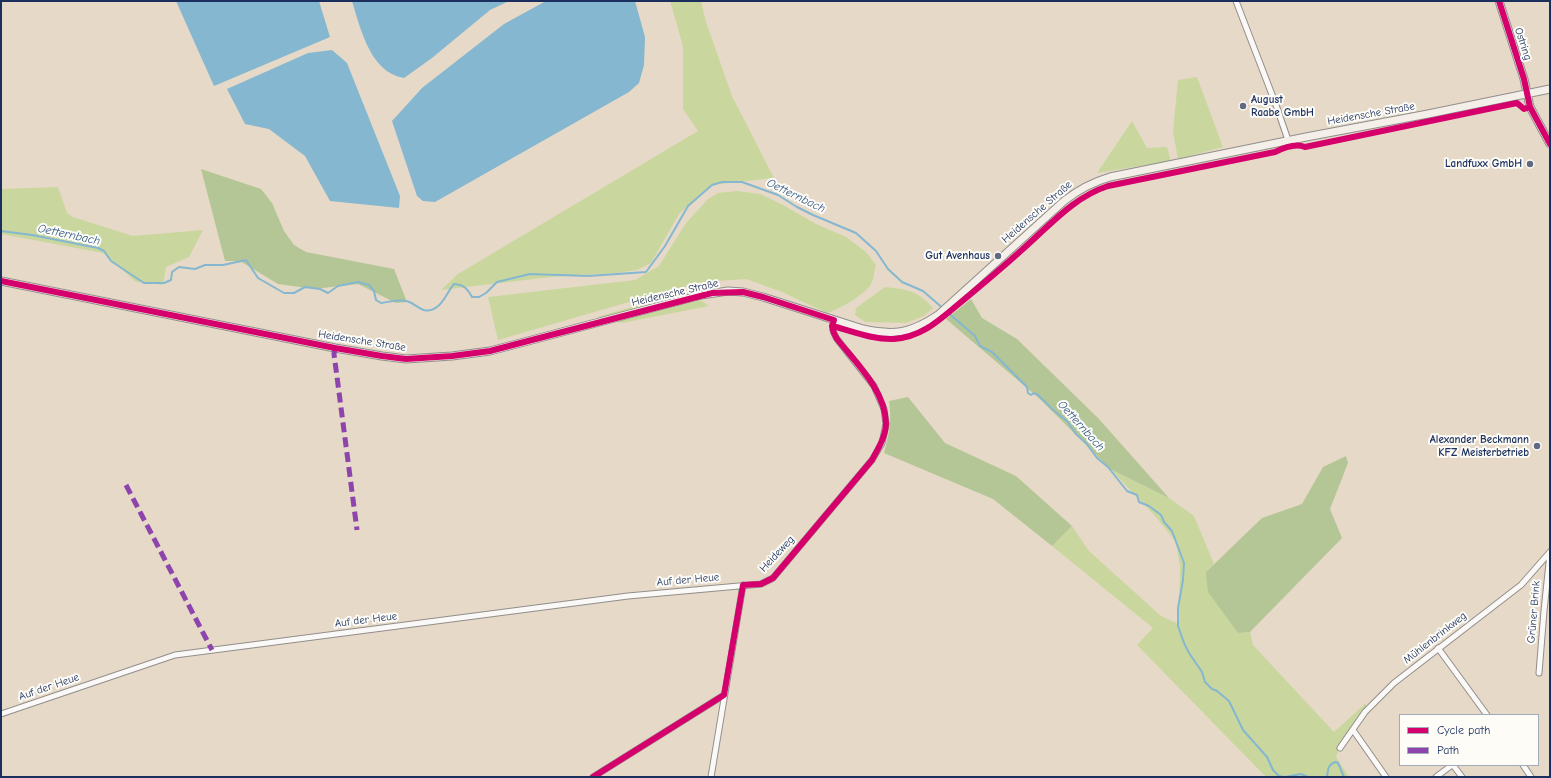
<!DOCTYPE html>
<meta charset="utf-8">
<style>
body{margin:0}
#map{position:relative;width:1551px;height:778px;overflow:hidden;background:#e6d9c7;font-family:"Comic Neue",sans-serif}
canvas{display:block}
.frame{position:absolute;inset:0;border:2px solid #1b2f5e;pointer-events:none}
.legend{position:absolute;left:1399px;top:714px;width:140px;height:52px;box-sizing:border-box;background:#fdfcf7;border:1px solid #a3aaba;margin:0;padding:5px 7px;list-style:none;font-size:12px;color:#1b2f5e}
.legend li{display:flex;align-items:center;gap:8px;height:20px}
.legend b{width:20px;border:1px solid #a3aaba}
</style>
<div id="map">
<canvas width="1551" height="778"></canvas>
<div class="frame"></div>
<ul class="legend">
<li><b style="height:5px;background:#d6006c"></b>Cycle path</li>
<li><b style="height:5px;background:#8e44ad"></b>Path</li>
</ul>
</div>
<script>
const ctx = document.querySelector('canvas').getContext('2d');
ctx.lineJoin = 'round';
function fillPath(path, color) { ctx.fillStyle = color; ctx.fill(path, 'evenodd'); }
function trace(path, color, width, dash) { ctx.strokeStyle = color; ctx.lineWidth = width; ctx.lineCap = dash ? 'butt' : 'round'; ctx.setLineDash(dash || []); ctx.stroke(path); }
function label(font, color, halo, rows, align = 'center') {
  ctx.font = font + ' "Comic Neue",sans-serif'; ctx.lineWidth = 4; ctx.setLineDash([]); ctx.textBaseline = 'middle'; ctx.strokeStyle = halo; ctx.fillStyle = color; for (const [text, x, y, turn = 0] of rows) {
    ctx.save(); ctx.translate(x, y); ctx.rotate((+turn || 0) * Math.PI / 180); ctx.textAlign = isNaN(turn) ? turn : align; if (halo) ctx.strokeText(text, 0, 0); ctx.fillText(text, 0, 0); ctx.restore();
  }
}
fillPath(new Path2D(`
 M670,1H701L706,22L732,96L774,178L711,185L679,214L651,263L637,270L617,273L551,277L441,290L458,274L698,131L683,109V46Z
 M1197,77L1223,147L1178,159L1173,132L1178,80Z
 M1132,121L1147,148L1167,147L1171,161L1097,173Z
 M58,187L67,213L73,217L133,236L203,230L189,257L166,267L163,285L136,282L103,253L1,234V189Z
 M737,191L760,194L783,205L816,224L846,237L866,252L876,265C874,271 874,279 871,284C866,294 838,310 827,313L782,292L746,279L716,281L677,288L498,340L488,297L635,280L659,266L686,223L708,199L718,193Z
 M885,287C906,289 919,291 933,308L924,316L906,323L865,322L855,315L856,308Z
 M688,291L709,306L622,323L597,317Z
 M1110,469L1169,498L1194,516L1214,564L1206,572L1238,633L1250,632L1253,645L1334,732L1366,703V709L1344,737L1336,757L1349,777H1266L1137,645L1153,628L1052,546L1072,526L1089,551L1161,616L1179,624L1180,567L1176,542L1156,517Z`), '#c9d79f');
fillPath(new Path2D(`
 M201,169L261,189L272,203L284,231L294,245L306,252L394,269L407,302L396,303L358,284L314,289L278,284L240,261H225Z
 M971,299L982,318L1017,339L1099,419L1169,498L1110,469L1041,400L946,319Z
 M908,397L945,443L1016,476L1072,526L1052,546L993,499L884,453C889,435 892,419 889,401Z
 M1346,456L1348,463L1330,509L1342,538L1250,632L1238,633L1208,592L1206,572L1262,518L1302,504L1323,467Z`), '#b5c696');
fillPath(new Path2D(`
 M176,1H319L330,37L214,86Z
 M352,1H509L490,10L432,58L404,78C400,77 395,76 392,74C368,62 359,24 352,1Z
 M546,1H635L645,37L644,65L639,83L629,92L435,202L423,201L417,196L392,121L422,88L504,24Z
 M332,50L347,63L400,196L399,208L330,201L305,156L269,129L245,124L227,89L308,53Z`), '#85b7d0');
trace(new Path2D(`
 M1,231L32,235L98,248L104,251L111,261L144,283H164L171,280L172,272L179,267L195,269L205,265H223L246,260L258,278L284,293H294L305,287L320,289L328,293L338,286L358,282L369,285L374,291L376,300L381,303C389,302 398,299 406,301C417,303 423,317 437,307C444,302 448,291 454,284C464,285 467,288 472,297H479L486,293L497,282L530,274L588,276L646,272L665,246L688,206L712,185L722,182H742L778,195L797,207L813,215L856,233L876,251L888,269L902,282L923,291L975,336L980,346L992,352L1027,387L1028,393L1031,395L1034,393L1038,395L1053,410L1067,421L1076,434L1086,443L1097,458L1108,467L1127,491L1137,495L1139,502L1149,506L1161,515L1164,522L1172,531L1184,563L1183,580L1178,608V626L1184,643L1189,653L1202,672L1205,682L1212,689L1217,691L1229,701L1243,730L1267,757L1273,770L1279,776L1284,777
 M1285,777L1301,774L1308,777
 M1327,777C1328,769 1328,764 1336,762L1338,763L1344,777`), '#85b7d0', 2);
const street = new Path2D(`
 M1236,1L1276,105L1288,140
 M1438,648L1487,715
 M1539,673L1544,611L1550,553
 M1,714L175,655L628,596L761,584L773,578L872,460L882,443L886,424L884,409L874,386L837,339C833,332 831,328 834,320
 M1353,730L1386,777
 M1340,748L1365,712L1394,683L1521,585L1550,552
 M1453,765L1462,777
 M1523,765L1531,777
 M593,777L724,695
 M711,777L743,585
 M1436,777L1452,765`);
const secondary = new Path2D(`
 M1499,1L1524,79L1530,107L1550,144
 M1,281L335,348L382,356L406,359L452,356L490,351L528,341L701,295L728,291L743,292L763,297L863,329C894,336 912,333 938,315L1064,201C1078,190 1093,182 1110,177L1306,137L1428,114L1550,89`);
trace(street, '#918e8c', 7);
trace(secondary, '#918e8c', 9);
trace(street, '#fbf9f7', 5);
trace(secondary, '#f4efe8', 7);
trace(new Path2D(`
 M1550,710V711`), '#b6b6b9', 2);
trace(new Path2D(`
 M335,348L334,354L357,530
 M126,485L212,650`), '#8e44ad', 5, [10, 5]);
trace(new Path2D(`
 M1499,1L1524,79L1530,107L1550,144
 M1,281L335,348L382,356L406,359L452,356L490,351L528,341L712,293L743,292L763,297L834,320C831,328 833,332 837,339C856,363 885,390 886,423C886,436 878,449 872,460L773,578L761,584L743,585L724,695L593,777
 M832,326C852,331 873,340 894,339C920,337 936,323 955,307C978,288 1001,269 1024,248C1050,225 1074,197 1108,186L1275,152C1283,148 1295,143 1305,147L1512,104L1517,103L1524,109L1530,107`), '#d6006c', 6);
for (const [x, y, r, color] of [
 [1243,106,4,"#626a83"],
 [1530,164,4,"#626a83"],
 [998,256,4,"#626a83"],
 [1537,446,4,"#626a83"]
]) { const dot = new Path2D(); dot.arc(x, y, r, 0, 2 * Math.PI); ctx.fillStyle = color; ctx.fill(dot); trace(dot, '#fdfcf7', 1.5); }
label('11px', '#1b2f5e', '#fdfcf7', [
 ["Ostring",1523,44,72],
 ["Heidensche Straße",1371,114,-10],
 ["Heidensche Straße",1037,212,-41],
 ["Heidensche Straße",675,293,-13],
 ["Heidensche Straße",362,341,9],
 ["Heideweg",777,554,-47],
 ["Auf der Heue",688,580,-5],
 ["Grüner Brink",1534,612,-85],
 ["Auf der Heue",366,620,-7],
 ["Mühlenbrinkweg",1435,638,-38],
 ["Auf der Heue",49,687,-19]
]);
label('bold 11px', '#1b2f5e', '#fdfcf7', [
 ["August",1251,100,"left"],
 ["Raabe GmbH",1251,113,"left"],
 ["Landfuxx GmbH",1522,164],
 ["Gut Avenhaus",990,256],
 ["Alexander Beckmann",1529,440],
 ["KFZ Meisterbetrieb",1529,453]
], 'right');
label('italic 12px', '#315987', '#fdfcf7', [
 ["Oetternbach",796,196,26],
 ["Oetternbach",69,235,12],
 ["Oetternbach",1081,426,48]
]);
</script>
